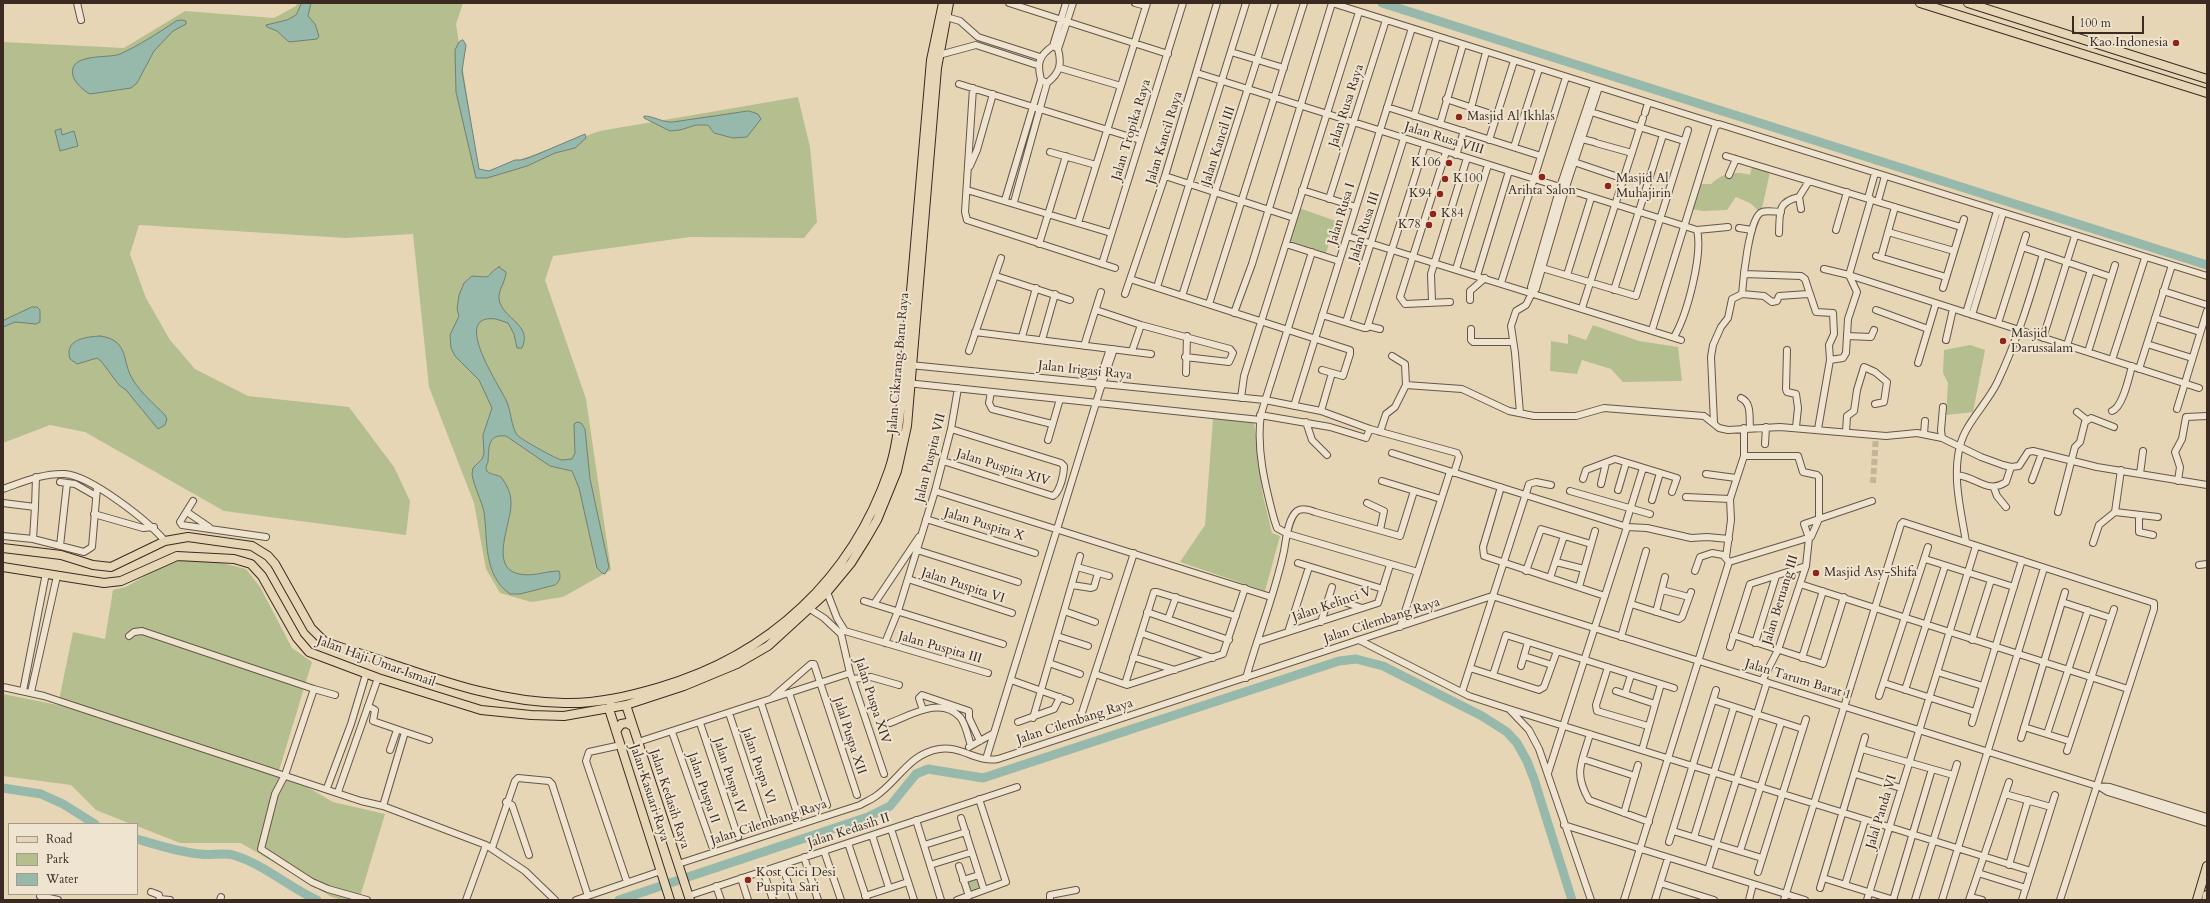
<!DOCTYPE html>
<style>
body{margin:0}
#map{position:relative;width:2210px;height:903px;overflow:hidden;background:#e7d6b6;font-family:Cardo,serif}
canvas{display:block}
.frame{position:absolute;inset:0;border:4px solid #3a2a22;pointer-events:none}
.legend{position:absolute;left:8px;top:823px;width:130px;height:72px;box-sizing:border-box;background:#efe4d0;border:1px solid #a79a8a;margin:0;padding:5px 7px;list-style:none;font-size:12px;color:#3a2a22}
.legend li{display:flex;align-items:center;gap:8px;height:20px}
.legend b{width:20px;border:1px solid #a79a8a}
.scale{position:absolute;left:2072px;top:16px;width:72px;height:18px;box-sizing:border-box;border:2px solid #3a2a22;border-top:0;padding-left:5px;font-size:12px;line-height:14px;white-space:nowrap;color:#3a2a22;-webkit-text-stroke:3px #efe4d0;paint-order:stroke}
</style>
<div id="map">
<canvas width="2210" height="903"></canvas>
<div class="frame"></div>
<ul class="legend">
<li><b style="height:5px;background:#e7d6b6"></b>Road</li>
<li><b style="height:11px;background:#b4be8f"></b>Park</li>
<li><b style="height:11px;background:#97b9ab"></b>Water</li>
</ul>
<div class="scale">100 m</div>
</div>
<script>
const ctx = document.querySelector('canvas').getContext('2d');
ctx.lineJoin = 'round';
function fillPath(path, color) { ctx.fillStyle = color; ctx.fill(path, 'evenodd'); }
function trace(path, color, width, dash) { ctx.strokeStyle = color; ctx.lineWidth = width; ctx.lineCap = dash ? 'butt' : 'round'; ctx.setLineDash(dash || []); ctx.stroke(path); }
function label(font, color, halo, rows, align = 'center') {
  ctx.font = font + ' Cardo,serif'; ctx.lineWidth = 4; ctx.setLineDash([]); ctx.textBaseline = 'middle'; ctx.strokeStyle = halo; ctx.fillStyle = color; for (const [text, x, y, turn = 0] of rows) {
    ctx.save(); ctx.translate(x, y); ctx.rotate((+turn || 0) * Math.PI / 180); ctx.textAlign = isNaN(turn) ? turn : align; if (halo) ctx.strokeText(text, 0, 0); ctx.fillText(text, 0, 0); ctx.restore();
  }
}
fillPath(new Path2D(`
 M297,3H463L456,24L479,174L600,131L798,97L810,147L817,222L804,238L690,237L553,256L545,280L586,399L611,570L563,597L531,602L500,593L486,569L474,503L429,387L413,234L346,238L139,225L130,254L146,298L170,340L195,369L248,396L349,407L394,467L410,501L406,535L224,511L85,432L50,425L3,443V42L124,48L185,11L274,18L296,6Z
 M1752,167L1770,172L1761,213L1750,203L1736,197L1727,210L1703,211L1691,209L1700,184H1711C1723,173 1735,171 1750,175Z
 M1299,208L1336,221L1326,253L1290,241Z
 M1593,325L1639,341L1678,347L1682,381L1623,382L1611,369L1582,360L1577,374L1550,371L1551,341L1568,344V334L1586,340Z
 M1970,345L1985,350L1973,412L1946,415L1948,383L1943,373L1944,350Z
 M1213,419L1254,422L1263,496L1272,533L1280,536L1265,591L1180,562L1205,525Z
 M194,556L246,569L260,587L292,648L312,662L277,777L307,787L333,802L385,814L359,900H342L332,897L241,843H180L137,826V824H131L96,810L71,785L3,776V694L58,705L73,632L105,639L113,590L126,587L169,562Z
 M979,876L983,891L969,895L965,881Z`), '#b4be8f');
const water = new Path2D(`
 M302,3H311L308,16L315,24L319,36L317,39L289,42L277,31L267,27L266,25L287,20L296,15Z
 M182,20L186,21V24L173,31L154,51L137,83L131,88L90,94C84,91 75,83 73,76C67,52 109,59 120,54C140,45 158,33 176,21Z
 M463,40L466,45L462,71L479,169L489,171L515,160H521L531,157L585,134L586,138L575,148L555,153L527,166L487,178H476L456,92L455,50L459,42Z
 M749,111L758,114L761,119L747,137L733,138L714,133L708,125H696L680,130L670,131L644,118V116C654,116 663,123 673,122Z
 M61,129L62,135L74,131L78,146L60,151L55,131Z
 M499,267L506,272C506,281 498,290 499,299C502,319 533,324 522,348H517L514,334L508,323C504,322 500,320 496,319C450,313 499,385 506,400C511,410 511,426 517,435C522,440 556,459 562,460C565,460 569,459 572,459L575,453L574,424L577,422L581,423L585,429L590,479L609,567L605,574L602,573L597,568L579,488L572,471L550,466L506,436C487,434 489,448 488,462C487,464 485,468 487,471C489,474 498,475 501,477C507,485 511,493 511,503C512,522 488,568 519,574C533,577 546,571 559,571C561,577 560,581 555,585L520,594H510C483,575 488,541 484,512C481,499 474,487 472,474L473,468L482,459L484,454L483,435L492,408L479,380L455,356L451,348L450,335L459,316L457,309L459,295L464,283L472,276C497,278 482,277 499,267Z
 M32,307H37L40,310V322L36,324L15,322L3,327V321Z
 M100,336C130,340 121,361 133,380C141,393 154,404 165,415L167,419L165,425L158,429L126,390L119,385L101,361L97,358L77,364L70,359C64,339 86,337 100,336Z`);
fillPath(water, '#97b9ab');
trace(water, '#728074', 1);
trace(new Path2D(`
 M1382,3L2207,265
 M3,788L41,794L63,804L95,824
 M137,839C157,845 178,852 200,854C210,856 223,852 233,855C264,864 288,887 317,900
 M619,900L868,817L890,806L916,774L928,769L983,778L1339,661L1356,659L1383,666L1482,716L1507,732L1517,743L1527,761L1534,779L1572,900`), '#97b9ab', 9);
trace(new Path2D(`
 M1873,483L1876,435`), '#c4b498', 6, [6, 3]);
const minor = new Path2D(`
 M77,3L81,20
 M1009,3L1168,54
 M1135,3L1146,6
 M1332,3L1717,124
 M943,16L960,21L978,37L1040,57
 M1053,46L1066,3
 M1058,49L1073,3
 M1231,52L1284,68
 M939,55L976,45L1037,65
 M1060,68L1121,86
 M1197,73L1697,230C1703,255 1687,315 1674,337
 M959,84L1140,140
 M973,88L965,212L967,220L1115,268
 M1446,99L1497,116
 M1387,107L1541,156
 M1471,108L1486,52
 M1591,112L1684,141
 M1645,113L1648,103
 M1414,116L1437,36
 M1440,124L1463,45
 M1582,139L1594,142
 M1489,140L1514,61
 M1596,143L1632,153
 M1514,147L1539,69
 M1050,152L1096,165
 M1446,152L1400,297L1405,304L1450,302
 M1456,155L1464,131
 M1726,156L1961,227
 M1574,162L1624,179
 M970,166L977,150L993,94
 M1729,175L1736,159
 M1165,176L1294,218
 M967,190L1111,233
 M1302,190L1356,207
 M1799,197L1801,209
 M1868,198L1875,173
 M1329,199L1386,20
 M1005,200L1041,80C1037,64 1038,56 1053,46L1058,49C1062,64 1060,73 1047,83L1041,80
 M1878,201L1885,176
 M1014,202L1047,83
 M1078,223L1147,3
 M1739,228L1752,230
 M1697,230L1728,227
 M1836,230L1847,192
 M1888,232L1954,251
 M1779,233C1780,212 1777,202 1799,197L1809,181
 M1347,236L1681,340
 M1039,244L1066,156
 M1286,244L1339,261
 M2022,247L2111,277
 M1312,252L1261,414C1256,449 1265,485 1274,519L1277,528L1288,534L1418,572
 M1876,256L1946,277
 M1881,257L1895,207
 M1102,264L1183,3
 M1542,268L1636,296L1688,130
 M1456,269L1488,165
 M1824,269L1849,275L2199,388
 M1745,274L1801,276L1805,279L1816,312L1833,313L1834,334L1829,345L1830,360L1818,429
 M1567,275L1591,198
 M996,276L1070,300
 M1477,276L1509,171
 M1130,279L1350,350V354L1343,376L1322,370
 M1501,283L1566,77
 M1157,287L1246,3
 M1943,288L1964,219
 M1614,290L1663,135
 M2163,291L2207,305
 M1532,293L1531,287L1560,187L1594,86
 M1125,294L1165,176L1217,3
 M1742,294L1764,296L1772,302L1777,301L1779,296L1808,294
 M1182,296L1275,3
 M1470,300V291L1485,278
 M1432,302L1431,274L1467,158
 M1209,304L1304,3
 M1582,308L1643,118
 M1096,310L1141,325L1230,349L1233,353L1229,362L1185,357
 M1876,310L1928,329
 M1234,313L1252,264L1332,3
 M1966,313L1997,211
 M1322,315L1364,328H1367L1425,145
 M1972,315L2003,213
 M2155,318L2200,332
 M1346,322L1404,138
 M1998,323L2026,235
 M1368,326L1380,329
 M1471,329V340L1473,342H1513
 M1652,330L1715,127L1719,124L2207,276
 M975,332L1151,354
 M1847,336L1871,337L1874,330
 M1022,337L1036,288
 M2043,338L2075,236
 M1042,340L1055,294
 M1946,340L1953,309
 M2147,344L2192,358
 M2067,345L2091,270
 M1084,346L1101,292
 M1110,349L1098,384L1100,390L1114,349
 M1787,350L1786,389L1787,392L1796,394L1798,408L1796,427
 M969,351L1001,258
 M1132,351L1141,325
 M2088,352L2115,265
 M1392,356L1405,364L1406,385
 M1830,360L1843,358L1846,353L1848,319L1857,292L1849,275L1871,199
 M2112,360L2145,258
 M1918,363L1936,303
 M910,365L1265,400L1321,411L1370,429L1457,453L1459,457L1454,473
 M2139,369L2172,265
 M1186,373L1187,336
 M907,383L1260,420
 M991,392L989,403L992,409L1052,424
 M1241,398L1244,376L1359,12
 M1741,398C1752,403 1749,417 1750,428
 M1294,406L1412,28
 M2177,409L2207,311
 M1321,411L1332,373
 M2112,411C2123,407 2129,377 2132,366
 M2077,412L2087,420
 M1520,413L1515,353L1511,326L1516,311L1526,305L1532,293L1536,289L1565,190L1599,87
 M1260,415L1330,427L1366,438L1370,429
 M1306,422L1312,440L1327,455
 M1714,423L1711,357L1713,345L1721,327L1728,318L1732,299L1742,294C1743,281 1749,216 1762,212C1767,210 1776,212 1781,212
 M1380,432L1386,414L1395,407L1406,385L1462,389L1509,411L1534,416H1576L1604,408L1704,416L1719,428L1728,430L1780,427L1886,436L1917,433L1942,438L1981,457L2003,465L2011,467L2019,466L2028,452L2033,451L2097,467L2207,485
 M1846,432L1847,416L1854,411L1857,390L1864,367L1875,372L1887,382L1884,402L1875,404
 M1924,434L1925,421
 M1942,438L1941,430L1943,407
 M1048,440L1060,399
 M1765,444L1766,427
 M1392,453L1627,527L1647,528L1691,538L1707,537L1729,539
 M943,461L1053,496C1060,492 1064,474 1064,466L1061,463L951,429
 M1706,474L1736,478
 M2140,474L2143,451
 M1957,475C1979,478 1987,494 2006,482L2011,467
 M1583,479L1586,470L1615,459L1677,478L1672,492
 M2032,480L2042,453
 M1382,481L1441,499
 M2178,481L2180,467L2175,452L2182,439L2186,417L2207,416
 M60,482L75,484L96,496
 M1601,484L1606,463
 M1501,487L1483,547L1484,556L1605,596
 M1994,488L1997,496L2006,507
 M3,489C23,482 43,473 65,474C91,476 148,521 165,541
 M1618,490L1626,463
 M935,491L1271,597
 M1570,491L1650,514
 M1686,497L1730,499
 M1652,500L1660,473
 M193,501L180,522L182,525L266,537
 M3,503L35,507L33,539
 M1367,503L1384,511L1380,530
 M35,507L36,477
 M187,512L209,527
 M2058,512L2075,447L2080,442L2085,422L2091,418L2114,427
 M2115,512L2158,517
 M94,514L143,528L154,527
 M2139,516V532L2153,535
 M926,519L1035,553
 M1625,526L1643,468
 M3,536L33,539L84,552L92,547L97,488
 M1966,542C1961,511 1952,477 1960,446C1965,424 1986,405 1997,383C2017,341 2030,298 2043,254
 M2093,543L2099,525L2115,512L2121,470
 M60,546L67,483
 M917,550L1018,582
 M1726,557L1731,520L1730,499L1744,456V428
 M1925,559L2014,587
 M1556,562L1584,569
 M1729,562L1811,537L1819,519V477L1817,475L1803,472L1798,456H1744
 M1298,563L1383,589
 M2199,565L2207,564
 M1077,567L1109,576
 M1526,571L1541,529L1591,544
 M1550,578L1564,536
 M908,579L1012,613
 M1800,584L2128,689
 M1072,585L1091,588L1094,587L1098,573
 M1579,587L1595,531
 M1662,590L1689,597
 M827,592L837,618L845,631
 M1492,596L2097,786L2110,787L2207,817
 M1329,597L1362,608
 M864,601L1003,644
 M2062,602L2111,618
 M874,604L919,537
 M1631,604L1679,619L1682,617L1691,592
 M810,609L824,618L841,634
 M1064,611L1095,622
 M1147,612L1229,640
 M1656,612L1665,577
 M1168,619L1176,597
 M1321,622L1332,587
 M1400,627L1450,472
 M845,631L988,673
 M1288,632L1309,567
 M1141,633L1213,658
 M841,634L850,673L884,774
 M1733,635L1823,664L1844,597
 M129,636L134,632L142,631L314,689L285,775L275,794L261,849L312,882L328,889L367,900
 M1057,636L1088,646
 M1621,637L1646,551
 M1359,640L1469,696L1509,709L1529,730L1539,749L1591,900
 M1972,640L1991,580
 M1257,642L1378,603L1390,565
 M885,643L898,611L935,491L951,429L958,388
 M1755,643L1776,576
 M1730,647L1750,584L1806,566
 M1524,656L1552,665
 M1133,657L1175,670
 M1802,658L1823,591
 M1049,663L1080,674
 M1521,666L1528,642
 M1608,667L1596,705L1597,711L1648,726
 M1470,668L1539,690L1544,687L1557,651
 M1937,672L1983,686
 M1095,674L1127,685L1223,654L1245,588
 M1493,675L1506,635L1674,688
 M1246,678C1258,635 1275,594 1284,551C1286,540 1288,518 1297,511C1302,508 1310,510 1315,512L1400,536L1414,491
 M852,679L871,677L899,685
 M1011,680L1070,701
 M1762,681L1778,650L1806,566L1809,538L1804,524L1872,501
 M1884,683L1975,712
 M1125,684L1154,592H1157L1236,616
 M3,687L44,696L361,801L383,806L486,845L525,871L555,900
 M314,689L335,695
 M1905,690L1945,566
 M23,691L46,573
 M1616,691L1655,704
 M31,692L57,576
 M1462,692L1529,484L1536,482L1551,485
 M789,693L827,805
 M1625,694L1631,675
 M1879,696L1928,547
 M773,697L811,664H814L857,795
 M1713,700L1803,729
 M761,703L798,816
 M368,706L375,710L373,721L405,732
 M1509,709L2031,871
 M923,710L919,698L922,695L969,711V718L980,741
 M729,713L766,825
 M1033,718L1080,556
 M1080,719L1134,553
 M1018,722L1054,709L1060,697
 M700,723L738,837
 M890,723C911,715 941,696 960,717C966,724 968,737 971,746
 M1972,723L2022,560
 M2024,727L2069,741
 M672,732L712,846
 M1590,734C1582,763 1573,772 1589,800L1649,822
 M2047,734L2088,610
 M2021,738L2065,592
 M638,742L850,673
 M621,745L589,752L586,761L627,882
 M969,747L994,733
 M1862,749L1953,775
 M390,750L397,730
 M1642,750L1661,684
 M2067,751L2114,609
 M986,759L1100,390
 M1583,759L1635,776
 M1548,773L1627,527
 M1855,774L1901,788
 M2100,787L2108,792L2207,823
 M327,788L351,724L366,674
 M338,792L378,678
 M2005,794L2051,807
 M506,802L512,805L529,855
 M383,806L405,732L429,740
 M1624,813L1638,765
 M961,818L984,890
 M916,820L941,900
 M1564,825L1805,900
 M891,829L914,900
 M1673,831L1762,858
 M872,835L889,888
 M1694,837L1734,707
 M1669,842L1716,690
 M848,843L867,900
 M924,845L966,832
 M492,848L515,781L518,778L549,781L552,784L588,896
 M824,851L841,900
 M1740,851L1781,723
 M804,857L818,900
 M678,864L860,805C865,802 872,799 876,796C899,780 909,754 939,749C960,745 977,763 998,759L1492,596
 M782,865L794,900
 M930,865L972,852
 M2009,865L2028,800
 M959,866L969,896
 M1708,870L1767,682
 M763,871L773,900
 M1758,872L1806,719
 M1978,873L2026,888
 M741,878L748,900
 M1823,878L1894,900
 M963,880L979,875
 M1660,883L1714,900
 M1845,885L1865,820
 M716,886L721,900
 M1820,888L1865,737
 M151,892L159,895L160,900
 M40,896L58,900
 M688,896L1017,787
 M865,896L908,882
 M1970,897L1982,900
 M160,899L170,900
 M220,900L221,897
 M466,900L486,845
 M576,900L661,871
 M957,900L1006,882L979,799
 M1050,900V895L1076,890
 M1624,900L1729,562L1723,555L1712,553L1700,557L1695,571
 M1655,900L1668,858
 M1749,900L1753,884
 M1784,900C1824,775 1861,649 1901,524L1903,522L2154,603V609L2060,900
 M1867,900L1976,546
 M1893,900L1932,769
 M1915,900L1957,764
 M1942,900L2044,568
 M1969,900L2009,782
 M2022,900L2055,795`);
const major = new Path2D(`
 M1920,3L2207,93
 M1968,3L2207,79
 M3,548L61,555L93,565L111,567L165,541L188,537L252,546L268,556L275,564L311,628L324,641C340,648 357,652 374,658C437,679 497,702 564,703C597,704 629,696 660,687C770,655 852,578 889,470C897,447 899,420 902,395L931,60L943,3
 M3,567L104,583L121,581L177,556L234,559L251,564L262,576L297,638L309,652L378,678L481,710L531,715L564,716L626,705L684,686L737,664L768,646L827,592L851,563L866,539L877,520L897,471L907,426L937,68L949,3
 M611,705L609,709L670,900
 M626,705L690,900
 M616,731L621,724L627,723L632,726
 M2197,900L2207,866
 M2206,900L2207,895`);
trace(minor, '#655547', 8);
trace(major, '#3a2a22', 10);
trace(minor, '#efe4d0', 6);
trace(major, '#e7d6b6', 8);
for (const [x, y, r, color] of [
 [2176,43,4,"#8f2418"],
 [1459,117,4,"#8f2418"],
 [1449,163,4,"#8f2418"],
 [1542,177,4,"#8f2418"],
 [1445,179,4,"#8f2418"],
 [1608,186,4,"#8f2418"],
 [1440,194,4,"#8f2418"],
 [1433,214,4,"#8f2418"],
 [1429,225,4,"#8f2418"],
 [2003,341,4,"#8f2418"],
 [1816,573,4,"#8f2418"],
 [748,880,4,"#8f2418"]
]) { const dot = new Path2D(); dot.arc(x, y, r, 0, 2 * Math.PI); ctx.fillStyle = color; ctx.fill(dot); trace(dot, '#efe4d0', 1.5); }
label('13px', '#3a2a22', '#efe4d0', [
 ["Kao Indonesia",2168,43,"right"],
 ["Masjid Al Ikhlas",1467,117],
 ["K106",1441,163,"right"],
 ["K100",1453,179],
 ["Masjid Al",1616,179],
 ["Muhajirin",1616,194],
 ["Arihta Salon",1542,191,"center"],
 ["K94",1432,194,"right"],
 ["K84",1441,214],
 ["K78",1421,225,"right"],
 ["Masjid",2011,334],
 ["Darussalam",2011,349],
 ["Masjid Asy-Shifa",1824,573],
 ["Kost Cici Desi",756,873],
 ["Puspita Sari",756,888]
], 'left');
label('13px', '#3a2a22', '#efe4d0', [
 ["Jalan Rusa Raya",1347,106,-72],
 ["Jalan Tropika Raya",1132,130,-73],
 ["Jalan Kancil Raya",1165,138,-73],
 ["Jalan Rusa VIII",1444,139,17],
 ["Jalan Kancil III",1219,146,-72],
 ["Jalan Rusa I",1342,214,-73],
 ["Jalan Rusa III",1365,227,-72],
 ["Jalan Cikarang Baru Raya",899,363,-85],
 ["Jalan Irigasi Raya",1085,371,6],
 ["Jalan Puspita VII",931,458,-76],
 ["Jalan Puspita XIV",1003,468,17],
 ["Jalan Puspita X",984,525,17],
 ["Jalan Puspita VI",963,586,18],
 ["Jalan Beruang III",1781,600,-73],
 ["Jalan Kelinci V",1332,605,-19],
 ["Jalan Cilembang Raya",1382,621,-18],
 ["Jalan Puspita III",940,648,16],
 ["Jalan Haji Umar Ismail",376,662,20],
 ["Jalan Tarum Barat 1",1798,680,17],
 ["Jalan Puspa XIV",872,701,72],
 ["Jalan Cilembang Raya",1075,722,-18],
 ["Jalal Puspa XII",849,736,72],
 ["Jalan Puspa VI",758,766,71],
 ["Jalan Puspa IV",729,776,72],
 ["Jalan Puspa II",703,788,71],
 ["Jalan Kasuari Raya",649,793,72],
 ["Jalan Kedasih Raya",669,799,72],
 ["Jalal Panda VI",1882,812,-73],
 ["Jalan Cilembang Raya",769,823,-18],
 ["Jalan Kedasih II",849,831,-18]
]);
</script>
